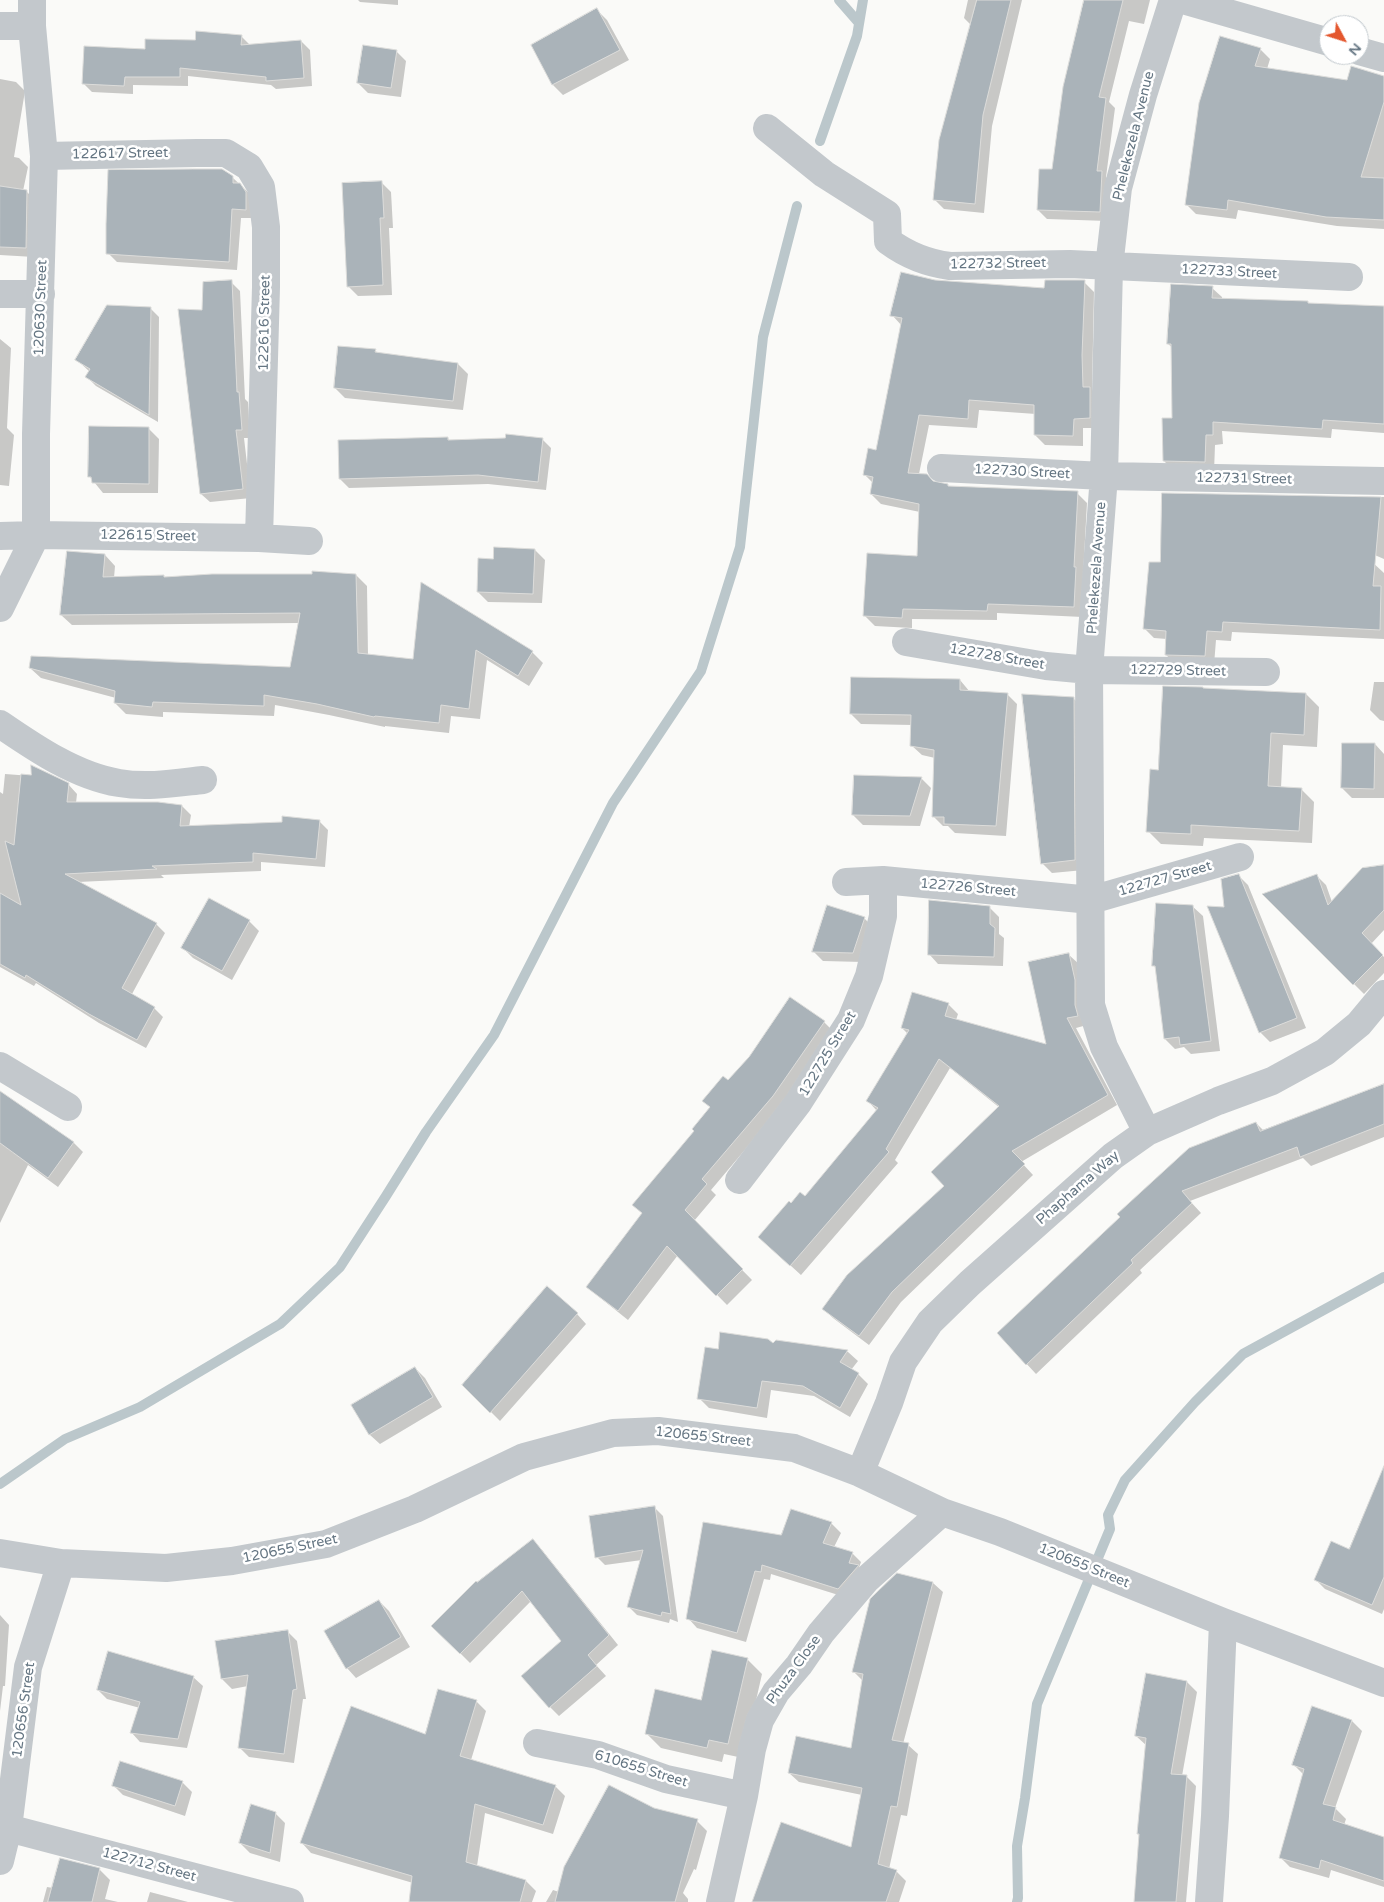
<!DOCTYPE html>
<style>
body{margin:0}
#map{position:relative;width:1384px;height:1902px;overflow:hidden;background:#fafaf8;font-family:"Varela Round",sans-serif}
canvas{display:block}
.north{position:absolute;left:1319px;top:15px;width:50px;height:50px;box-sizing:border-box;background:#fff;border:1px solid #c1c8cd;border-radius:50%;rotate:130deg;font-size:14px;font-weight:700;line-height:20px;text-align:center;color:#657683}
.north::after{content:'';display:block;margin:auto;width:18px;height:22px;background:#e4572e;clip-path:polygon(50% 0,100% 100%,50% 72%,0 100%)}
</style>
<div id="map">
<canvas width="1384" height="1902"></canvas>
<div class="north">N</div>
</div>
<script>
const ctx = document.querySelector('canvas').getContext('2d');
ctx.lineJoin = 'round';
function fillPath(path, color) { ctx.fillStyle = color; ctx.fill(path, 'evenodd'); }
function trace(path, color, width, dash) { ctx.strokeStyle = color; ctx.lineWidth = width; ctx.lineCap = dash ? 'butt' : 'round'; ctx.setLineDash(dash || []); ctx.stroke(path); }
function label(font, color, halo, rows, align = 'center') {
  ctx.font = font + ' "Varela Round",sans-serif'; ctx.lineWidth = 5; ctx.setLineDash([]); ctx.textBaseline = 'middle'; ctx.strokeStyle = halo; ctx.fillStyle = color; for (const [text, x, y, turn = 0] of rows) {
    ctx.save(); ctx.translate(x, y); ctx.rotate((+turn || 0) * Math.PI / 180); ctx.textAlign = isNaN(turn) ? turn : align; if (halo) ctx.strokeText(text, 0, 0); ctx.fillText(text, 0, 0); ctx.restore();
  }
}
fillPath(new Path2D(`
 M358,0H398V5L360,2Z
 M968,0H1022L992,126L984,213L944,209L934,199L971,25L964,18Z
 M1085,0H1150L1144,24L1129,21L1109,102L1115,108L1106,177L1110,181L1108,221L1047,219L1038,210L1053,170Z
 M597,10L607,20L629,60L563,95L553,85L532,45Z
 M241,36L250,45L301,41L310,50L312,86L276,89L271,85L188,76V86L133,85V94L92,92L83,83L146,50L197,41Z
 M1260,49L1270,59L1267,69L1347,81L1384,77V229L1337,226L1238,210L1236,219L1196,214L1186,204Z
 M396,51L406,61L401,97L368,93L358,83Z
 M0,79L16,82L25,91L14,157L19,158L28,167L23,191L27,192L36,201L34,257L0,255Z
 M232,177L249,193L254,218H241L237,270L117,262L108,253Z
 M381,182L391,192L393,228H389L392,295L358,296L348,286Z
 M935,281L1045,289L1084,282L1094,292L1092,390L1100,398L1099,428H1083V446L1045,445L1035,435L1036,414L979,410L977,428L929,425L919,474L934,483L947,485L949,487L1077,493L1087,503L1083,576V617L997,613V620L912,619V628L875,626L865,616L918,557L920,512L881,504L871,494L873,483L864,474L877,451L902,326L892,315Z
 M231,282L240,291L245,399L248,402L250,438H244L251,498L210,502L201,494L203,311Z
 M1212,288L1222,297V299L1307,302L1310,305L1384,308V433L1332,429L1331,438L1222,431L1223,444L1215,445L1214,472L1174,471L1164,461L1173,419V348L1168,344Z
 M150,308L159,317L158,422L96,386L87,377L90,372L77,360Z
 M0,339L11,348L7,428L14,435L9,486L0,485Z
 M375,350L378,354L458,364L468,374L463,410L345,398L335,388Z
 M149,429L159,439L158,493H103L90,477Z
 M448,438L450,441L542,439L551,448L546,490L488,484L349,488L340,479Z
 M1163,494L1384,497V559L1356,547L1384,573V639L1232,632L1231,641L1216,640L1214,665L1176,664L1166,655L1167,639L1154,638L1144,628L1161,564Z
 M535,550L545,560L542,603L488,602L478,592L494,560Z
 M105,555L115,566L114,578L356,575L367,586L368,655L414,661L422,584L532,652L543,663L529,686L487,660L480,719L451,716L449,733L385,726V727L329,715L275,705L274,716L163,712V717L126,714L115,703L116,698L41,678L30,668L291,669L300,623L72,625L61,615Z
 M960,680L970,692L1007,694L1017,704L1006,836L955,833L948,826H943L933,816L935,758L922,755L911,745L912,725L861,724L851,714Z
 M1374,682H1384V721L1380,720L1370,710Z
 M1306,694L1319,707L1317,747L1283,745L1281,788L1301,789L1314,802L1312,843L1204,838L1203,846L1161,844L1148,831L1159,771Z
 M1073,698L1083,708L1084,870L1052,873L1042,863Z
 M1375,744L1384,754V798H1352L1342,788Z
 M5,774L32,776L68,784L77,794L76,803L182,806L191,815L189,827L319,821L328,830L325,867L261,862V871L161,875L164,878L78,882L156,924L165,933L132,994L154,1008L163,1017L146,1048L99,1023L36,983L34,986L0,967V792L3,794Z
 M921,778L931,788L920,826L863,825L853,815Z
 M1384,867V930L1371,944L1384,957V973L1364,994L1264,894L1316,875L1326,885L1332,902Z
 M1238,875L1248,885L1306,1028L1270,1042L1260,1032L1226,908Z
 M1192,906L1203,916L1220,1051L1191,1054L1184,1047L1175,1049L1165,1039L1157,969L1154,966Z
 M989,907L999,917V934L1004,938L1003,966L938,964L929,954Z
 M864,918L874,928L863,962L823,961L813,951Z
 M249,921L259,931L232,980L193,958L183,948Z
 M1069,955L1079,964L1087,1025L1076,1028L1117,1105L1021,1162L1033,1175L901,1302L869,1345L833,1318L823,1308L946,1186L1000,1108L950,1068L895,1160L898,1163L801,1275L759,1237L791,1204L805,1198L877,1111L868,1101L908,1034L902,1028L948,1004L958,1014L956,1020L1047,1046Z
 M824,1022L834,1032L782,1106L711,1190L716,1195L694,1221L752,1280L727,1305L678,1255L628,1320L598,1296L588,1287L643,1214L633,1205L695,1131L711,1108Z
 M1384,1085V1137L1311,1166L1303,1158L1190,1201L1201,1213L1140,1270L1142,1273L1036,1374L998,1333L1256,1123L1264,1131Z
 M0,1093L73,1142L83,1152L58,1187L28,1165L0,1223Z
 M577,1314L586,1324L500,1421L464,1385Z
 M777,1341L848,1352L858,1361L851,1370L858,1374L868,1384L850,1417L814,1396L771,1390L767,1418L709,1408L699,1398Z
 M415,1368L425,1378L442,1407L380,1444L370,1435L353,1405Z
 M1384,1482V1609L1382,1614L1325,1589L1315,1579L1349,1550Z
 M654,1507L663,1516L678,1622L670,1619L669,1623L637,1615L629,1607L642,1560L605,1565L597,1557Z
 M791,1510L831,1523L841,1533L834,1547L852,1553L861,1562L848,1598L771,1574L770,1580L764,1579L746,1642L697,1628L688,1618L782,1536Z
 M533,1540L542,1550L618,1645L596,1665L606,1676L559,1716L550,1707L563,1641L531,1601L470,1663L433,1626L477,1584Z
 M897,1575L933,1583L943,1592L903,1744L908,1745L918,1754L907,1816L901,1815L889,1869L897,1872L906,1881L899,1902H800L852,1849L862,1795L799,1782L789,1773L852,1750L863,1681L853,1671Z
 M379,1601L389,1611L410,1647L356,1678L347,1668Z
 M0,1615L9,1625L5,1686H3L0,1711Z
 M287,1631L297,1641L306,1699H303L294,1763L249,1757L239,1747L248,1686L232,1689L222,1679Z
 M747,1659L762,1674L743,1758L724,1754L722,1762L661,1748L646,1733L702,1701Z
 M193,1677L203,1686L187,1748L140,1742L131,1732L140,1708L107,1699L98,1690Z
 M1187,1682L1197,1692L1182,1776H1186L1196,1786L1186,1902H1135L1140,1836L1138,1834L1147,1746L1136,1736Z
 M476,1701L486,1711L471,1760L555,1786L565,1796L553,1834L485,1813L477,1866L526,1881L536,1891L532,1902H410L413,1883L311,1853L302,1843L426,1735Z
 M1352,1721L1362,1731L1335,1808L1346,1819L1344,1825L1384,1838V1887L1331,1870L1329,1878L1290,1867L1280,1857L1304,1775L1294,1765Z
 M182,1782L192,1792L185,1816L123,1795L113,1785Z
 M275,1813L285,1823L280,1862L250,1853L240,1843Z
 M697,1821L707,1831L696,1870L694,1869L683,1893L688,1899V1902H546L553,1890L559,1892Z
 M60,1859L100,1870L110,1880L105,1899L118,1902H43L47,1887L53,1888Z
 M150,1892L188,1902H147Z`), '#0003');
trace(new Path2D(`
 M839,0L859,23
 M820,141L857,36L863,0
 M0,1484L65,1439L140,1407L280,1324L340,1267L386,1196L426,1132L494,1035L613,803L701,671L740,547L763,337L797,206
 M1017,1902L1018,1898L1017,1846L1025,1798L1037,1704L1110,1529L1108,1515L1125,1480L1195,1402L1243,1354L1384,1277`), '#bbc7cb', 10);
const building = new Path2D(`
 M977,0H1011L983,115L975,204L933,200L939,140Z
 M1084,0H1123L1099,97L1106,98L1097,171H1102L1100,212L1037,210L1039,169H1052L1063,87Z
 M597,8L620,50L552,85L531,45Z
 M196,31L242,35L241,45L301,40L304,78L266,81V77L180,68V77H125L124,86L82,84L84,46L145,49V39L195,40Z
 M1220,36L1261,48L1255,66L1347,80L1351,66L1384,76V102L1361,177L1384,178V220L1326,217L1228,200L1227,210L1185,205L1199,103Z
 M363,45L397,50L391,88L357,83Z
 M193,169H222L233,176V183H240L246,192V210L232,209L229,262L106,254V224L108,170Z
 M382,181L384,218H380L383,285L347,287L342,183Z
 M0,186L27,190L26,248L0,247Z
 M901,272L935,280L1044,288L1045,280H1085L1082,355L1083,387H1090V418L1074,419L1073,436L1034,435V405L969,400L968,419L919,415L908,473L927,474L933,481L948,484V486L1078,491L1074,567H1076L1074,607L988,604L987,611L903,609L902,618L863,616L867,553L917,556L919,504L870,494L873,477L863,475L868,448L876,450L902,318L890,316Z
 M232,280L237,392H239L242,430H236L243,489L200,494L178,309L202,310L203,282Z
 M1171,284L1213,286L1212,298L1308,301V303L1384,306V424L1323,420L1322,429L1213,422V435H1206L1205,462L1163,461L1162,418H1172L1171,344H1167Z
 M107,305L151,307L149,415L85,377L90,369L75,360Z
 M338,346L376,349L375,352L458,363L453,401L334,388Z
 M89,426L149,427V484L92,483L91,477H88Z
 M506,434L543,438L538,482L478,475L339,479L338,440L448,437V440L505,438Z
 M1162,493L1381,497L1373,586H1381L1380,630L1223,622L1222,632L1207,631L1205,656L1165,655L1166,631L1143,629L1149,562H1160Z
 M494,547L535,549L533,594L477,592L478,558L493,559Z
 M67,551L105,554L103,577L164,575V577L212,574H312V571L356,574L358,653L413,659L421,582L533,651L518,676L476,650L469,709L441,705L439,723L375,716L374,717L317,704L264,695V706L153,702L152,707L114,703L115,691L29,668L31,656L290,667L300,613L60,615Z
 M851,677L960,679V690L1008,693L996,826L944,824V817H932L934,750L910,746L911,715L850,714Z
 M1163,686L1203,687V688L1306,693L1304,735L1271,733L1268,786L1302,788L1299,831L1191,825V834L1146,832L1150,769L1158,770Z
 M1022,694L1074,697L1075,860L1041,864Z
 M1342,743H1375L1374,789L1341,788Z
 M31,765L69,783L67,802H158L182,805L180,826L282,822V816L320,820L316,859L253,853V862L152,866L157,869L65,874L157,923L122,988L155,1007L137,1040L89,1014L26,975L25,978L0,964V893L21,905L5,841L14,845L21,774L31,775Z
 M854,775L922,777L910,816L852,815Z
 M1384,865V910L1362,933L1383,955L1353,985L1262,894L1317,874L1328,905L1362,868Z
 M1239,874L1297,1018L1259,1033L1207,906L1224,907L1221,879Z
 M209,898L250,920L222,971L181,948Z
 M929,900L990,906V924L995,928L994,957L928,955Z
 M1156,903L1193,905L1211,1041L1180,1045L1179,1037L1164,1039L1155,966H1152Z
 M827,905L865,917L853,953L812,952Z
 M1069,953L1075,980V1005L1078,1016L1067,1018L1108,1095L1012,1151L1025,1164L892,1292L859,1336L822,1309L847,1275L944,1186L931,1172L999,1106L939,1059L886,1149L889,1152L790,1266L758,1237L789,1201L791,1203L800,1192L805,1196L878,1108L866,1101L909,1030L901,1028L912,992L949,1003L945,1016L1046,1044L1028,962Z
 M790,997L825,1021L773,1096L702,1179L707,1184L685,1210L743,1269L716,1296L667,1246L618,1311L586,1287L642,1213L632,1205L694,1131L692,1129L710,1107L702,1101L723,1076L728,1080L749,1057Z
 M1384,1084V1124L1300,1157L1297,1147L1182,1191L1192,1203L1131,1260L1133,1263L1026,1365L997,1333L1120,1217L1117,1214L1189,1148L1256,1122L1260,1131Z
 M0,1091L74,1142L48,1178L0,1143Z
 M547,1286L578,1313L490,1413L462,1385Z
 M720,1332L768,1339L773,1343L776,1340L848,1350L840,1362L859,1373L840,1408L803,1386L762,1381L757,1408L697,1399L705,1347L718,1349Z
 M415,1367L433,1397L369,1435L351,1405Z
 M1384,1466V1577L1372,1605L1314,1580L1331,1541L1349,1549Z
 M655,1506L671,1614L662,1612L661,1616L627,1607L643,1550L595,1558L589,1516Z
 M791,1509L832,1522L823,1543L853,1552L849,1563L859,1565L838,1589L762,1565L761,1572L755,1571L737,1633L686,1619L703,1522L781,1535Z
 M533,1539L609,1635L588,1655L597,1666L549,1708L521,1676L561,1641L522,1591L460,1654L431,1626L476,1581L477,1582Z
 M897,1573L933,1582L892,1740L909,1743L897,1807L891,1806L878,1864L897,1870L886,1902H752L781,1822L851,1847L862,1788L788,1773L796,1736L851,1748L863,1674L852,1672L870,1599Z
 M379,1600L401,1637L346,1669L324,1631Z
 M288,1630L297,1689L293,1690L284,1754L238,1748L248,1675L221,1679L215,1641Z
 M712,1650L748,1658L728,1744L709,1740L707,1748L645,1734L655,1689L701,1700Z
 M108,1651L194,1676L178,1739L130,1733L140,1702L97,1690Z
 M1146,1673L1187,1681L1171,1774L1187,1775L1176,1902H1134L1139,1834H1137L1146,1738L1135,1736Z
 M438,1689L477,1700L460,1756L556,1785L543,1825L475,1804L466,1862L526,1880L520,1902H409L412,1876L300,1843L351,1706L425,1734Z
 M1312,1706L1352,1720L1323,1804L1336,1807L1333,1820L1384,1837V1881L1321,1860L1319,1869L1279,1858L1304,1769L1292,1765Z
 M120,1761L183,1781L175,1806L112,1786Z
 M609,1785L654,1808L698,1819L675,1902H555L564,1867Z
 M251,1804L276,1812L270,1853L239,1843Z
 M60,1858L100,1868L92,1902H48Z`);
fillPath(building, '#aab3b9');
trace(building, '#dcdcda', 1);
trace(new Path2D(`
 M1183,0L1329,42
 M0,26H32
 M1359,51L1384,58
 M767,128L824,174L887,214L888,241C907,255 926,263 950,266L1070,264L1349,277
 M44,156L197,153H226L249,167L261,187L266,227V287L259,538
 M0,294H41
 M941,468L1104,476L1384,481
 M0,536L36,535L259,538L309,541
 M0,608L36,535V434L44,156L32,26V0
 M906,642L1046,666L1089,670L1266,672
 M0,724C35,748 76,776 119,783C147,788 176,783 203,780
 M846,882L883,880L1091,900L1240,857
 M0,1066L68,1107
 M1147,1132L1104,1047L1091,1005L1089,670L1104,476L1109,267L1118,188L1143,95L1173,0
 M739,1180L798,1103L851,1020L869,976L883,916V880
 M860,1473L889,1403L903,1362L930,1322L970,1283L1113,1156L1147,1132L1218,1101L1272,1081L1325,1052L1359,1024L1384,994
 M0,1553L61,1563L166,1568L232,1561L326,1544L415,1509L524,1457L613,1433L658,1431L794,1448L860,1473L942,1512L1000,1532L1223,1622L1384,1683
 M537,1743L598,1755L666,1779L744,1796
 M8,1828L290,1902
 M0,1861L8,1828L28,1667L61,1563
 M720,1902L744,1796L752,1749L760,1720L776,1692L799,1665L821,1633L867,1579L942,1512
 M1209,1902L1215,1816L1223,1622`), '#c3c8cc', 28);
label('14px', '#657683', '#fff', [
 ["Phelekezela Avenue",1134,136,-76],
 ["122617 Street",120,154,-1],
 ["122732 Street",998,264,-1],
 ["122733 Street",1229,272,3],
 ["120630 Street",41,308,-88],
 ["122616 Street",265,323,-89],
 ["122730 Street",1022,472,3],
 ["122731 Street",1244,479,1],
 ["122615 Street",148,536,1],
 ["Phelekezela Avenue",1097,568,-86],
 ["122728 Street",997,657,10],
 ["122729 Street",1178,671,1],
 ["122727 Street",1165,879,-16],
 ["122726 Street",968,888,5],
 ["122725 Street",828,1054,-59],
 ["Phaphama Way",1078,1188,-41],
 ["120655 Street",703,1437,6],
 ["120655 Street",290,1549,-12],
 ["120655 Street",1084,1566,22],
 ["Phuza Close",794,1670,-54],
 ["120656 Street",24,1710,-82],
 ["610655 Street",641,1769,17],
 ["122712 Street",149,1865,15]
]);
</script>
